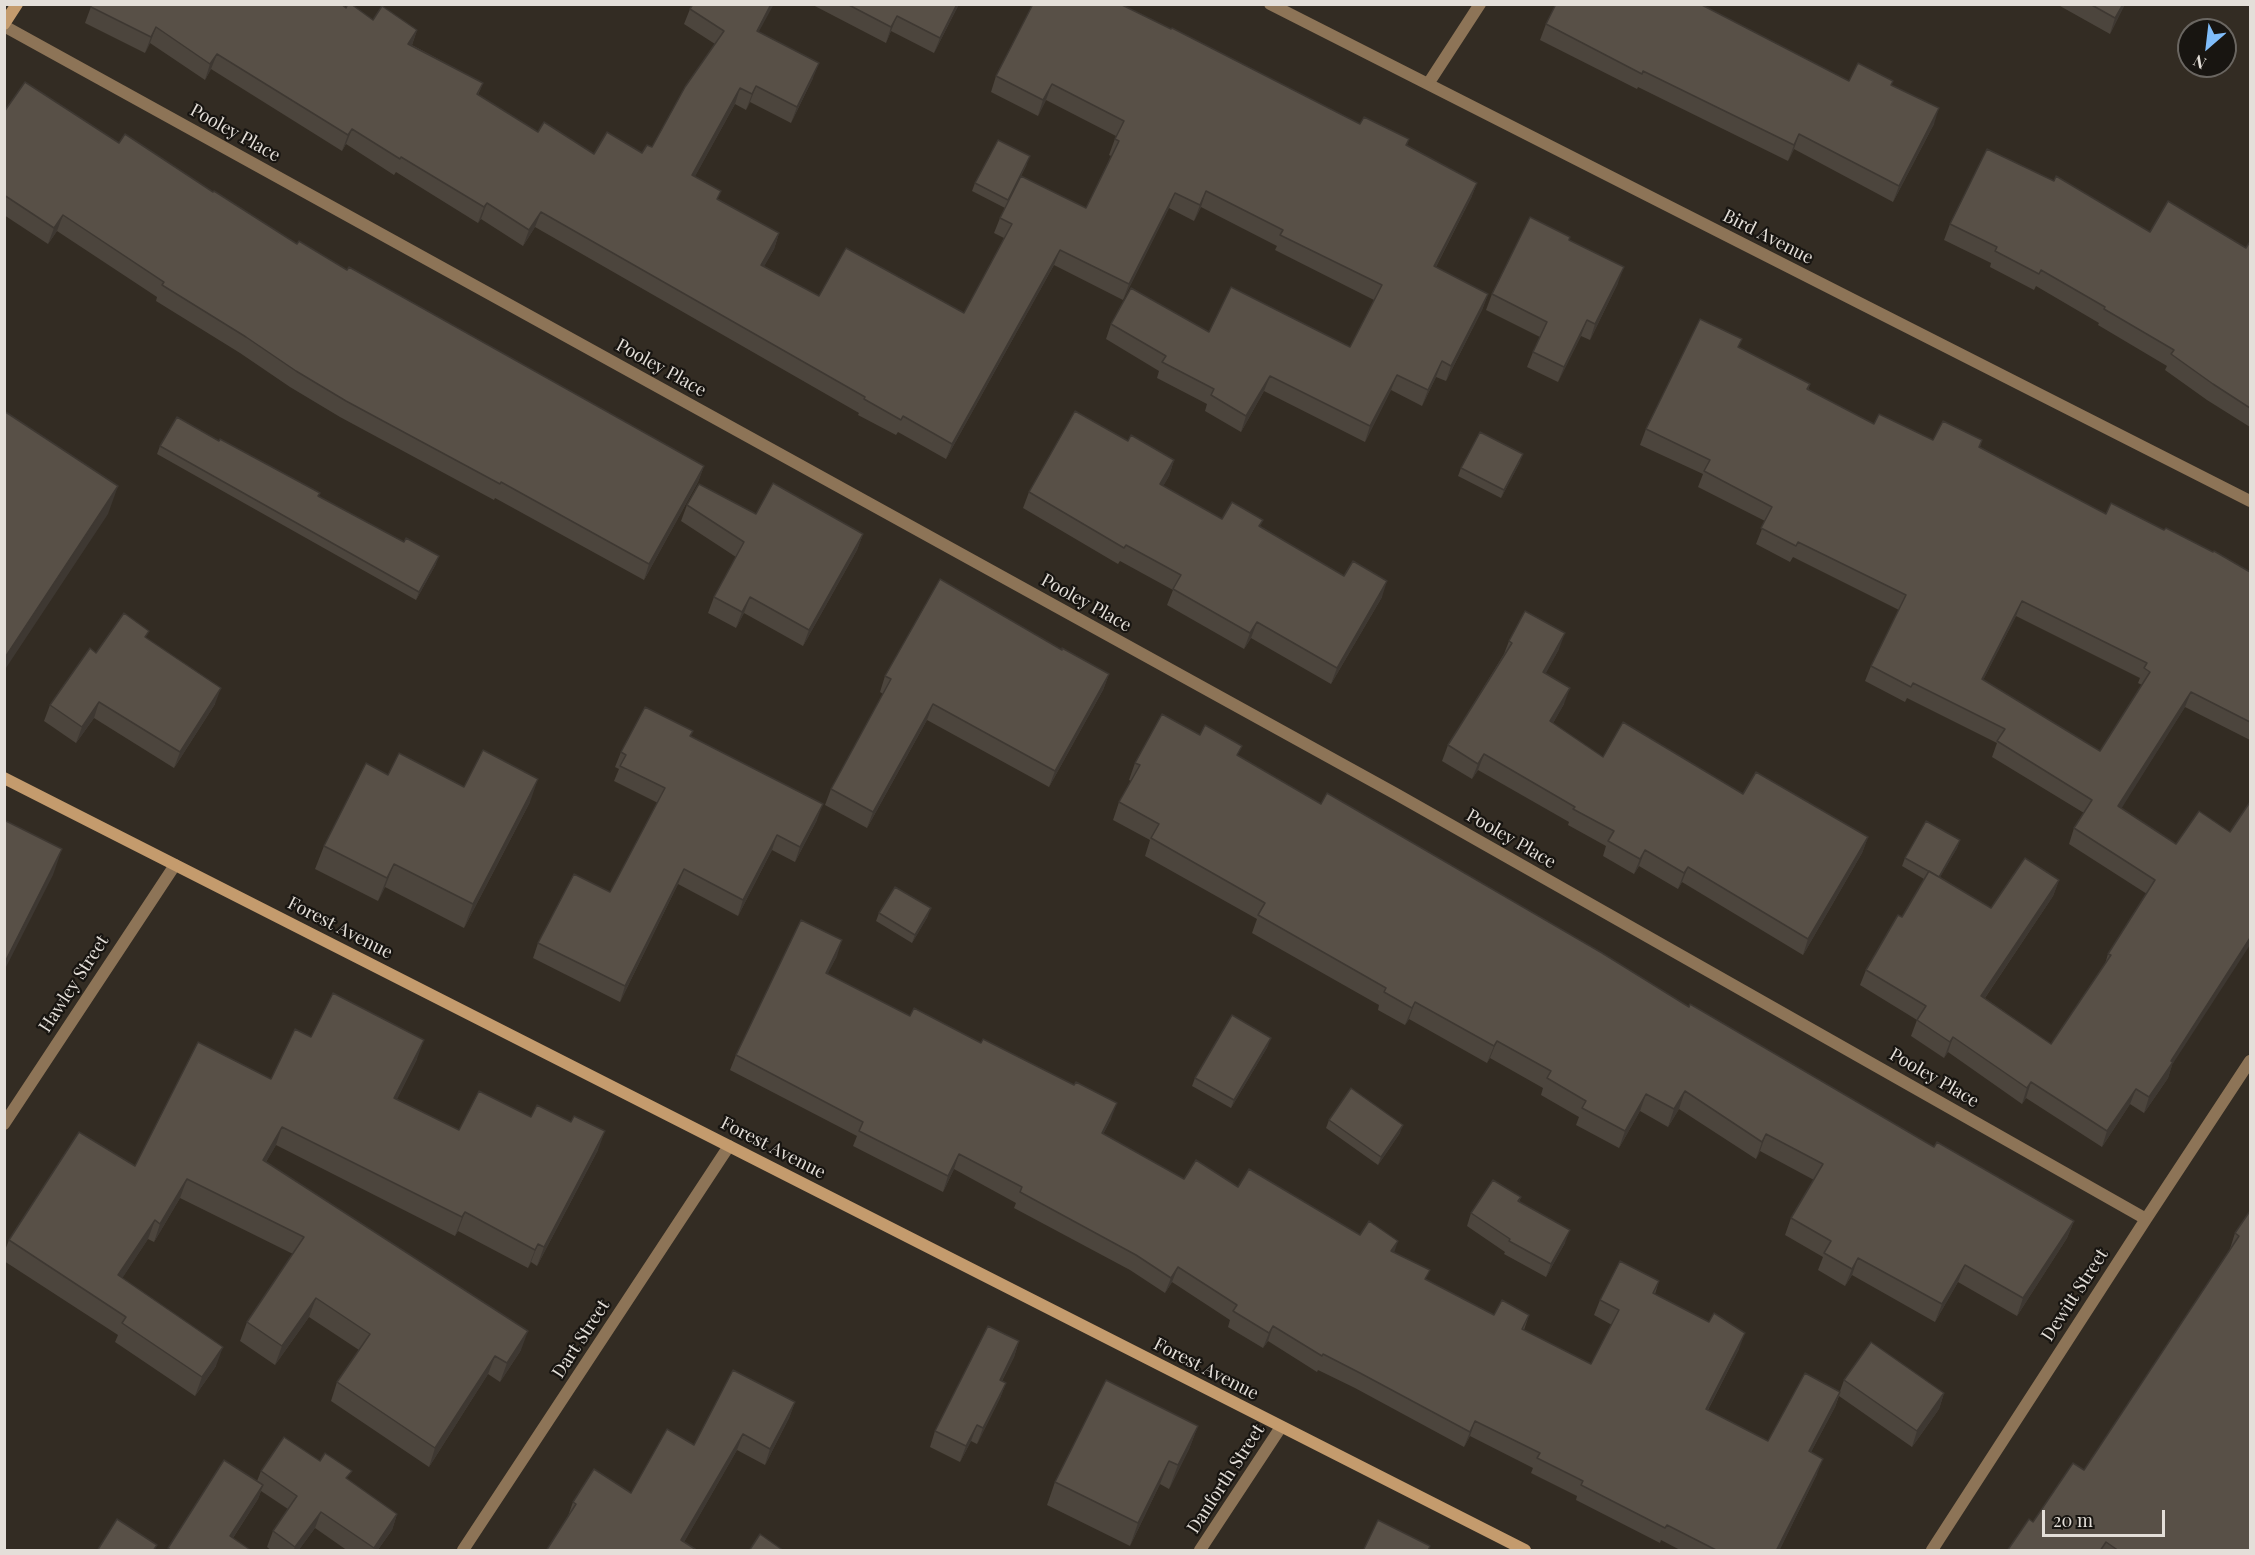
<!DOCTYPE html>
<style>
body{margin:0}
#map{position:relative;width:2255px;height:1555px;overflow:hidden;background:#332c23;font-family:"Playfair Display",serif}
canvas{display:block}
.frame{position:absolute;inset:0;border:6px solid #e4dfd9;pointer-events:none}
.north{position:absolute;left:2177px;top:18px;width:60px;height:60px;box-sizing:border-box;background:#181511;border:2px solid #6a6661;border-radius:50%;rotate:208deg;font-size:16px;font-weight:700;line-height:24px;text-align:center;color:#e4dfd9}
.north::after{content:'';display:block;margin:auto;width:21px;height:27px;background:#80bdfa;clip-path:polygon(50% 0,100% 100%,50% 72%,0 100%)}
.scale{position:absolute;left:2042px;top:1510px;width:123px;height:27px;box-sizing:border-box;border:3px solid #e4dfd9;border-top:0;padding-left:8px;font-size:18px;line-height:21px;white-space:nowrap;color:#e4dfd9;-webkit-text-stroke:4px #181511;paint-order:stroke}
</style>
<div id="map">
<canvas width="2255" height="1555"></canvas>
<div class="frame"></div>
<div class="north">N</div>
<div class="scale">20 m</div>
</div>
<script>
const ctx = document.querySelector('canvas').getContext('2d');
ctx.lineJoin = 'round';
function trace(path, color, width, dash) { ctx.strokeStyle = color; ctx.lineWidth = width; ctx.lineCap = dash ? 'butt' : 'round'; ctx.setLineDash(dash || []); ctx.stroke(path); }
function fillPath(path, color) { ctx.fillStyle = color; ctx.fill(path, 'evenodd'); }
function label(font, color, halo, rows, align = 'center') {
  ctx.font = font + ' "Playfair Display",serif'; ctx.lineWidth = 4.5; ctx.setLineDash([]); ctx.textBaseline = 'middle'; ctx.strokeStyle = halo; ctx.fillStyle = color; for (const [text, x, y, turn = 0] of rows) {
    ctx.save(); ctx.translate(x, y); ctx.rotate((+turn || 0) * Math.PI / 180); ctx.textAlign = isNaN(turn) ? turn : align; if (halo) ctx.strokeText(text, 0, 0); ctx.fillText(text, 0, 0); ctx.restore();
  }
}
trace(new Path2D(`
 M1270,4L2250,501
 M4,26L1396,794L2146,1219
 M1428,84L1480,4
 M4,1124L175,865
 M463,1550L729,1146
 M1200,1550L1281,1427
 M1932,1550L2146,1219L2250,1061`), '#8d7457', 12);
trace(new Path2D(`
 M4,24L17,4
 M4,778L1525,1550`), '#c49b6d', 12);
fillPath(new Path2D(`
 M92,4L346,8L373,20L417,30L412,45L483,83L478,95L538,132L594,154L642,153L652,147L715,44L684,24L690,9L759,32L813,78L791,123L750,102L746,110L735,104L695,176L718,199L779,233L774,249L764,266L819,296L964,313L1004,238L994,233L1000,218L1005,208L972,191L975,183L1027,164L1021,176L1086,208L1111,156L1109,155L1116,136L1046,100L1038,116L991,92L996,76L1360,124L1409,139L1407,145L1477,183L1471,198L1436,267L1488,294L1482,310L1446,381L1436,377L1422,406L1391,390L1365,442L1264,391L1241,432L1205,411L1207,404L1157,378L1159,371L1106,339L1111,324L1209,332L1350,347L1374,300L1275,250L1277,246L1201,207L1194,221L1169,208L1123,300L1054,265L946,459L898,432L896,435L858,415L859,413L535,227L523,246L481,219L478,223L396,172L394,175L346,144L342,151L211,69L205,80L150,43L145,53L85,23Z
 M811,4H959L934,53L891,31L886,43Z
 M2061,4H2125L2110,34L2060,6Z
 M1546,24L1849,81L1892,85L1934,124L1893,202L1794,149L1788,161L1638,87L1637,89L1540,40Z
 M4,112L119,143L213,192L297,244L704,466L698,482L644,580L495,498L494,500L340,417L290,387L240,353L156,301L157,297L57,231L48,244L4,215Z
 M1950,224L2150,232L2246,248L2250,243V427L2207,400L2165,370L2167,366L2098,325L2099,323L2036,286L2034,290L1990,267L1991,263L1944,240Z
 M1570,240L1618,283L1590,340L1581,336L1558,382L1527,367L1533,352L1540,337L1486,310L1492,294Z
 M1739,347L1810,384L1808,390L1874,424L1933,440H1982L1980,447L2106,514L2164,530L2250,572V740L2185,707L2121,808L2176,844L2172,1065L2168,1078L2144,1113L2130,1104L2102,1147L2026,1098L2022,1104L1948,1052L1944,1058L1911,1036L1917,1020L1860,985L1866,970L1902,917L1924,879L1902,866L1905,858L1960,840L1957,848L1940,877L1991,908L2059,880L2053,896L1985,998L2051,1044L2105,964L2108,954L2147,894L2069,844L2074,828L2084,813L1992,757L1997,743L1907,698L1905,702L1865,681L1871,666L1899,610L1793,557L1790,562L1756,544L1765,521L1698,487L1703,474L1640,445L1646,429ZM2016,616L2140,678L2138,683L2142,685L2100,751L1983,680Z
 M219,441L320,493L319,496L436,564L416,600L157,454L160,446Z
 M1128,441L1174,460L1169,476L1163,486L1222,519L1263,520L1260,526L1344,576L1382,597L1331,684L1251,638L1244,649L1167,605L1173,590L1120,561L1118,564L1023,508L1029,492Z
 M1520,462L1501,498L1458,476L1461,468Z
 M687,505L756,514L863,534L857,550L803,646L744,613L736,628L708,613L714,597L736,557L681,521Z
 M147,638L215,704L174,768L94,718L76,743L44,721L50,705L96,653Z
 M1509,641L1559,649L1545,674L1564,704L1553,723L1603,757L1743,794L1868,837L1862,853L1803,955L1682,882L1678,889L1639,866L1634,874L1603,856L1606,846L1568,825L1569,822L1478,770L1472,779L1442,761L1448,745L1504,654Z
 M1062,650L1109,674L1103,690L1049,787L927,720L867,828L825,805L831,789L883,694L880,692L885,676Z
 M691,736L817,820L795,862L772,850L738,916L678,884L620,1002L533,958L538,943L610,892L658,803L614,781L619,769L615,767L621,752Z
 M1238,756L1321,804L1689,1007L1934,1147L2074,1221L2067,1238L2017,1316L1958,1282L1935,1322L1852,1275L1845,1286L1818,1270L1823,1257L1785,1235L1791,1218L1814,1180L1760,1151L1756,1159L1679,1109L1668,1127L1640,1111L1619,1148L1576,1125L1579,1117L1541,1095L1543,1088L1490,1058L1487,1063L1409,1019L1405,1025L1378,1010L1379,1005L1252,933L1257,919L1145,856L1150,840L1113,820L1119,802L1131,781L1129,780L1135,763Z
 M388,775L464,787L530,802L464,928L385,887L378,901L315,869L324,846Z
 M879,913L928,916L912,943L876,921Z
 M837,956L827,974L1111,1119L1103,1134L1184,1179L1238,1187L1360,1235L1394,1253L1426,1280L1494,1315H1529L1524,1330L1591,1364L1612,1325L1594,1315L1600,1300L1659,1281L1655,1294L1739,1349L1708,1410L1768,1441L1840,1391L1844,1380L1944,1393L1939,1409L1912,1447L1839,1396L1835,1407L1811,1452L1817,1474L1779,1551H1682L1661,1540L1660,1543L1576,1500L1577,1496L1531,1473L1533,1468L1470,1436L1464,1447L1355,1388L1318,1370L1317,1372L1268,1341L1263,1348L1228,1327L1230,1320L1172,1282L1165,1293L1130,1270L1014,1208L1016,1203L954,1169L943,1192L853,1146L857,1136L730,1070L736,1055Z
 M311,1037L417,1059L397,1099L459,1130L531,1117L598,1150L537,1266L531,1262L528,1268L458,1231L455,1236L276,1145L266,1162L521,1350L500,1382L488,1374L429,1467L331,1401L337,1382L359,1350L309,1317L275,1365L240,1341L247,1322L293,1254L180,1198L154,1242L148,1239L122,1278L216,1366L195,1396L115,1342L118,1335L4,1261V1253L9,1240L135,1166L271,1079Z
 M1268,1046L1231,1108L1192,1086L1195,1078Z
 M1329,1120L1400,1133L1378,1165L1326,1128Z
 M1521,1197L1519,1202L1565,1243L1546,1277L1504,1254L1505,1252L1467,1226L1471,1213Z
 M2250,1211V1551H2007L2033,1522L2084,1470L2229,1252L2235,1233Z
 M1019,1341L1014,1357L1002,1381L1006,1383L1000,1398L977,1444L971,1441L960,1462L930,1447L935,1431Z
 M795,1402L789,1418L765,1465L737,1450L684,1542L568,1516L573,1502L631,1493Z
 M1198,1426L1189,1449L1169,1489L1160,1484L1130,1546L1047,1505L1055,1482Z
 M261,1471L348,1480L397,1514L392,1530L377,1551H348L315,1528L298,1551H272L267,1547L273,1531L288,1509L261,1491L258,1499L233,1538L252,1551H167L168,1548L257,1481Z`), '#4c453d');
fillPath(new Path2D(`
 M771,4H774L751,46L757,31Z
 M957,4H959L934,53L940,38Z
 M2123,4H2125L2110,34L2115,18Z
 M897,16L891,31L886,43L891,27Z
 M156,27L150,43L145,53L151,37Z
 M417,30L412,45L408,44Z
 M217,54L211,69L205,80L210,64Z
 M819,63L813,78L791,123L797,107Z
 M1052,84L1046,100L1038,116L1043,100Z
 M756,86L750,102L746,110L752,94Z
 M740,88L735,104L687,191L692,175Z
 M1939,108L1934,124L1893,202L1899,186Z
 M352,129L346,144L342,151L348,135Z
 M1799,134L1794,149L1788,161L1794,145Z
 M1477,183L1471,198L1428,282L1434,266Z
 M1206,191L1201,207L1194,221L1200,205Z
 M1175,193L1169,208L1123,300L1129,284Z
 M487,203L481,219L478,223L484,207Z
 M541,212L535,227L523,246L529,230Z
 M63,215L57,231L48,244L54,228Z
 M779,233L774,249L756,281L761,265Z
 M1060,250L1054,265L946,459L952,444Z
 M1624,267L1618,283L1590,340L1595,324Z
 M1488,294L1482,310L1446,381L1451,366Z
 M1587,320L1581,336L1558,382L1564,367Z
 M1442,361L1436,377L1422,406L1428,390Z
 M1397,375L1391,390L1365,442L1370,426Z
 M1270,376L1264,391L1241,432L1246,416Z
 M1523,454L1520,462L1501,498L1504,490Z
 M1174,460L1169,476L1155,500L1160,484Z
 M704,466L698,482L644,580L649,564Z
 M118,486L108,514L4,671V659Z
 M863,534L857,550L803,646L809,630Z
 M439,556L436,564L416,600L419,592Z
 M1387,581L1382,597L1331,684L1337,668Z
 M750,597L744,613L736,628L742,612Z
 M2022,601L2016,616L1976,694L1982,679Z
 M1257,622L1251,638L1244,649L1250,633Z
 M1565,633L1559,649L1538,688L1543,672Z
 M1109,674L1103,690L1049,787L1055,771Z
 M221,688L215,704L174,768L180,752Z
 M1570,688L1564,704L1545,737L1550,721Z
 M2191,692L2185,707L2113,822L2118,806Z
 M99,702L94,718L76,743L82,727Z
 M933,704L927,720L867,828L873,812Z
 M1484,754L1478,770L1472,779L1478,764Z
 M538,779L530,802L464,928L473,904Z
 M823,804L817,820L795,862L800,847Z
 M777,835L772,850L738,916L743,900Z
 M1868,837L1862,853L1803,955L1808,939Z
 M1960,840L1957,848L1935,886L1938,877Z
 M62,849L53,875L4,971V964Z
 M1645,850L1639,866L1634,874L1640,859Z
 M394,864L385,887L378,901L387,878Z
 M1688,867L1682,882L1678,889L1684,873Z
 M684,869L678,884L620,1002L625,986Z
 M2059,880L2053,896L1976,1011L1981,996Z
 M931,908L928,916L912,943L915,935Z
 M2250,938V945L2172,1065L2168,1078L2144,1113L2149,1097L2171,1061Z
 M842,940L837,956L820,989L826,973Z
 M1415,1002L1409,1019L1405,1025L1412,1008Z
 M1953,1037L1948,1052L1944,1058L1950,1042Z
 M1271,1038L1268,1046L1231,1108L1234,1100Z
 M424,1040L417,1059L388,1117L394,1098Z
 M1497,1041L1490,1058L1487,1063L1494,1046Z
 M2031,1082L2026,1098L2022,1104L2027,1088Z
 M2136,1089L2130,1104L2102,1147L2107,1131Z
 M1685,1091L1679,1109L1668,1127L1674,1109Z
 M1646,1094L1640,1111L1619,1148L1625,1131Z
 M1117,1103L1111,1119L1096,1148L1102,1133Z
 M1403,1125L1400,1133L1378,1165L1381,1157Z
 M282,1127L276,1145L256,1179L263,1160Z
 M605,1131L598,1150L537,1266L544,1247Z
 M1766,1134L1760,1151L1756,1159L1762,1142Z
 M959,1154L954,1169L943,1192L948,1176Z
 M187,1179L180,1198L154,1242L160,1224Z
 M465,1212L458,1231L455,1236L462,1217Z
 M155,1220L148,1239L112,1294L118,1275Z
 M2074,1221L2067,1238L2017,1316L2023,1298Z
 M1570,1230L1565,1243L1546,1277L1551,1264Z
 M1398,1241L1393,1256L1391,1251Z
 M538,1244L531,1262L528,1268L535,1250Z
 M1858,1258L1852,1275L1845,1286L1852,1269Z
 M1965,1265L1958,1282L1935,1322L1942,1304Z
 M1178,1267L1172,1282L1165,1293L1171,1278Z
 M316,1298L309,1317L275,1365L282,1346Z
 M1273,1326L1268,1341L1263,1348L1269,1333Z
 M528,1331L521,1350L500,1382L507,1363Z
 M1745,1333L1739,1349L1700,1425L1706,1409Z
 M1019,1341L1014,1357L994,1396L1000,1380Z
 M223,1347L216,1366L195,1396L202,1377Z
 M495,1356L488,1374L429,1467L435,1448Z
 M1006,1383L1000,1398L977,1444L983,1428Z
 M1840,1392L1835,1407L1803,1467L1809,1451Z
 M1944,1393L1939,1409L1912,1447L1917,1431Z
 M795,1402L789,1418L765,1465L770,1449Z
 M1475,1421L1470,1436L1464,1447L1470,1432Z
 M977,1425L971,1441L960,1462L966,1446Z
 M1198,1426L1189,1449L1169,1489L1178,1465Z
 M743,1434L737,1450L679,1551L681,1540Z
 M1823,1459L1817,1474L1779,1551H1776Z
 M1169,1461L1160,1484L1130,1546L1138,1523Z
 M263,1485L258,1499L225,1550L230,1536Z
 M321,1512L315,1528L298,1551H293L295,1547Z
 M397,1514L392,1530L377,1551H373Z`), '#3e3832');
const building = new Path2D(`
 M92,4H341L346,8L348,4H351L373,20L382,6L417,30L408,44L483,83L477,94L538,132L544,122L594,154L607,132L642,153L647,145L652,147L685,87L724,31L690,9L693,4H771L757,31L819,63L797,107L756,86L752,94L740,88L692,175L721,191L717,199L779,233L761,265L819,296L846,248L964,313L1012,224L1000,218L1021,176L1086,208L1119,141L1115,139L1124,121L1052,84L1043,100L996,76L1033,4H1120L1171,29L1172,28L1360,124L1364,117L1409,139L1406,145L1477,183L1434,266L1488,294L1451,366L1442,361L1428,390L1397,375L1370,426L1270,376L1246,416L1211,395L1214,389L1162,362L1166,356L1111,324L1131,288L1209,332L1231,287L1350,347L1382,285L1280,235L1283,230L1206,191L1200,205L1175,193L1129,284L1060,250L952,444L903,416L901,420L864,399L865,397L541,212L529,230L487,203L484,207L401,157L400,159L352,129L348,135L217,54L210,64L156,27L151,37L91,7Z
 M847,4H957L940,38L897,16L891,27Z
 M1556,4H1700L1849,81L1858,63L1893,81L1891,85L1939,108L1899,186L1799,134L1794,145L1643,71L1642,74L1546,24Z
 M2090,4H2123L2115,18Z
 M25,82L119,143L125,134L213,192L214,191L297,244L299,241L347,270L349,267L704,466L649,564L501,482L500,484L346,401L296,371L246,337L162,285L164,282L63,215L54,228L4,195V112Z
 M998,140L1030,156L1008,200L975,183Z
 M1987,149L2054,181L2056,176L2150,232L2168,201L2246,248L2249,243H2250V408L2213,384L2171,354L2174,350L2104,309L2105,307L2041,270L2039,274L1995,251L1997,247L1950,224Z
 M1530,217L1570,237L1569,240L1624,267L1595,324L1587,320L1564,367L1533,352L1547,322L1492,294Z
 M1700,319L1742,339L1738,347L1810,384L1807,389L1874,424L1879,414L1933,440L1943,421L1982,440L1979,447L2106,514L2111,503L2164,530L2166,528L2213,552L2214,551L2250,572V722L2191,692L2118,806L2176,844L2199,811L2230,832L2250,802V938L2171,1061L2173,1062L2149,1097L2136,1089L2107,1131L2031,1082L2027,1088L1953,1037L1950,1042L1917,1020L1926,1006L1866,970L1898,915L1902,917L1929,871L1991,908L2025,858L2059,880L1981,996L2051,1044L2111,955L2108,954L2155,880L2074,828L2092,800L1997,741L2005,729L1913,683L1911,687L1871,666L1906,595L1798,542L1796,546L1761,528L1772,507L1704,471L1710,460L1646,429ZM2022,601L2147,663L2144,668L2150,672L2100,751L1982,679Z
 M4,411L118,486L4,659Z
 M1075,411L1128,441L1131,435L1174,460L1160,484L1222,519L1232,502L1263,520L1259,526L1344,576L1353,561L1387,581L1337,668L1257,622L1250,633L1173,589L1181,575L1126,545L1124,548L1029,492Z
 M177,417L219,441L220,439L320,493L318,496L404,542L406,538L439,556L419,592L160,446Z
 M1480,432L1523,454L1504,490L1461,468Z
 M773,483L863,534L809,630L750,597L742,612L714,597L744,542L687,505L699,484L756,514Z
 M940,579L1062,650V648L1109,674L1055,771L933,704L873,812L831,789L891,679L885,676Z
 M1525,611L1565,633L1543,672L1570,688L1550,721L1603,757L1623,722L1743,794L1756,772L1868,837L1808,939L1688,867L1684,873L1645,850L1640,859L1608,841L1614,831L1573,809L1575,807L1484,754L1478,764L1448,745L1512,643L1509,641Z
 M124,613L149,631L145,637L221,688L180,752L99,702L82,727L50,705L90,648L96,653Z
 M645,707L693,731L690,736L823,804L800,847L777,835L743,900L684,869L625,986L538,943L574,874L610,892L665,788L620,766L626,755L621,752Z
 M1162,714L1200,735L1205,725L1242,746L1237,755L1321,804L1327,793L1602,953L1689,1007L1690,1004L1934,1147L1937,1142L2074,1221L2023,1298L1965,1265L1942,1304L1858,1258L1852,1269L1824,1253L1831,1241L1791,1218L1823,1164L1766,1134L1762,1142L1685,1091L1674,1109L1646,1094L1625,1131L1582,1108L1586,1101L1547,1078L1551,1071L1497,1041L1494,1046L1415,1002L1412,1008L1384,992L1386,988L1258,915L1265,903L1151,838L1159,824L1119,802L1140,765L1135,763Z
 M483,750L538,779L473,904L394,864L387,878L324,846L366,763L388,775L399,753L464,787Z
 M4,820L62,849L4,964Z
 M1926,821L1960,840L1939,877L1905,858Z
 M895,887L931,908L915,935L879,913Z
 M801,920L842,940L826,973L910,1016L914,1008L981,1043L983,1039L1074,1085L1076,1082L1117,1103L1102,1133L1184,1179L1196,1160L1238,1187L1249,1169L1360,1235L1369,1221L1398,1241L1391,1251L1430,1270L1425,1279L1494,1315L1502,1300L1529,1315L1522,1329L1591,1364L1619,1310L1600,1300L1620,1261L1659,1281L1653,1293L1709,1322L1714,1313L1745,1333L1706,1409L1768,1441L1805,1373L1840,1392L1809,1451L1823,1459L1776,1551H1718L1667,1525L1665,1528L1581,1485L1583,1481L1537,1458L1540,1453L1475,1421L1470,1432L1360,1373L1323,1354L1322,1356L1273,1326L1269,1333L1233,1311L1237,1305L1178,1267L1171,1278L1136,1255L1020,1192L1022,1187L959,1154L948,1176L859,1131L863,1122L736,1055Z
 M333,993L424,1040L394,1098L459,1130L479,1091L531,1117L537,1105L571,1122L574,1116L605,1131L544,1247L538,1244L535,1250L465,1212L462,1217L282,1127L263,1160L528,1331L507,1363L495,1356L435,1448L337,1382L370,1334L316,1298L282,1346L247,1322L304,1237L187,1179L160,1224L155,1220L118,1275L223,1347L202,1377L122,1323L126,1317L9,1240L79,1132L135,1166L198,1042L271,1079L295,1029L311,1037Z
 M1232,1015L1271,1038L1234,1100L1195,1078Z
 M1351,1088L1403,1125L1381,1157L1329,1120Z
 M1493,1180L1521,1197L1518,1201L1570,1230L1551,1264L1509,1241L1510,1239L1471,1213Z
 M2250,1211V1551H2119L2106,1542L2100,1551H2007L2029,1519L2033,1522L2073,1463L2084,1470L2239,1236L2235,1233Z
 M988,1326L1019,1341L1000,1380L1006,1383L983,1428L977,1425L966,1446L935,1431Z
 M1871,1342L1944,1393L1917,1431L1844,1380Z
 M733,1370L795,1402L770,1449L743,1434L681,1540L698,1551H546L576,1504L573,1502L594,1469L631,1493L667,1429L694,1445Z
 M1106,1380L1198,1426L1178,1465L1169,1461L1138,1523L1055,1482Z
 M284,1437L320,1461L325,1453L352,1471L346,1478L397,1514L374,1548L321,1512L295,1547L273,1531L297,1496L261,1471Z
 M224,1460L263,1485L230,1536L252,1551H172L168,1548Z
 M117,1519L157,1545L153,1551H97Z
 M1378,1520L1430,1546L1428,1551H1363Z
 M760,1534L784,1551H749Z`);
fillPath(building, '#585047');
trace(building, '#3e3832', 1.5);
label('18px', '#e4dfd9', '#181511', [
 ["Pooley Place",235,133,29],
 ["Bird Avenue",1768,237,27],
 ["Pooley Place",661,368,29],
 ["Pooley Place",1086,603,29],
 ["Pooley Place",1511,839,30],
 ["Forest Avenue",340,928,27],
 ["Hawley Street",74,984,-57],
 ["Pooley Place",1934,1078,30],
 ["Forest Avenue",773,1148,27],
 ["Dewitt Street",2075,1295,-57],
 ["Dart Street",581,1339,-57],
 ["Forest Avenue",1206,1369,27],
 ["Danforth Street",1226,1479,-57]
]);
</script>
